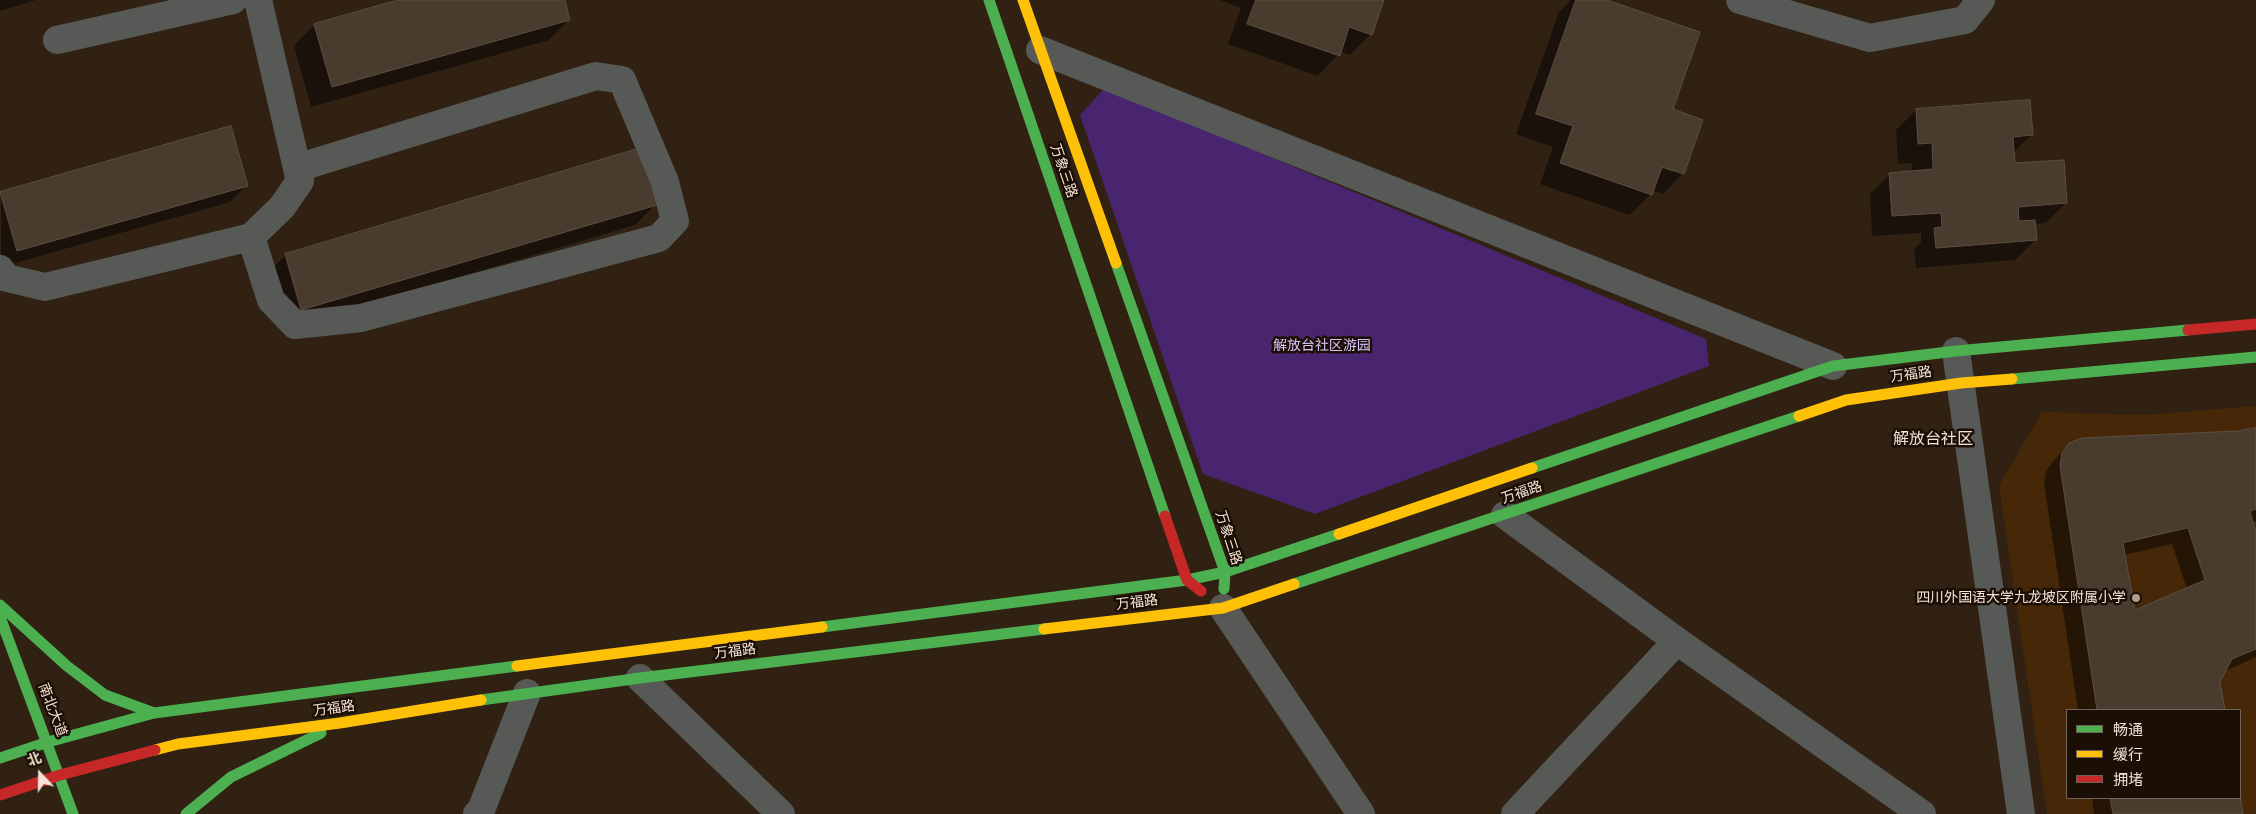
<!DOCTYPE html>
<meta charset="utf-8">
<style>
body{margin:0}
#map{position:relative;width:2256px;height:814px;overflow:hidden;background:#302113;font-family:Signika,"Noto Sans SC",sans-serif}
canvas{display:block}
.legend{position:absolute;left:2066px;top:709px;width:175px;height:90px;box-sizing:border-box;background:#1a0e05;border:1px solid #726358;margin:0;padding:6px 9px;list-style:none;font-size:15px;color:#f5e2d4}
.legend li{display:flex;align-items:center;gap:10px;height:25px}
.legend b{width:25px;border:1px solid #726358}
.north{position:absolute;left:15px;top:749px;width:50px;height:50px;-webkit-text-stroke:4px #1a0e05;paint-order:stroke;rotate:339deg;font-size:14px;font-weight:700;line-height:20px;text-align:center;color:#f5e2d4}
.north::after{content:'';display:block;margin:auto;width:18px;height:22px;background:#f5e2d4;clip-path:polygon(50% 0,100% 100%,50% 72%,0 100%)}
</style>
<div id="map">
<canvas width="2256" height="814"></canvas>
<ul class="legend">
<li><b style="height:6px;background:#4caf50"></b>畅通</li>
<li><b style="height:6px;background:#ffc107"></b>缓行</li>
<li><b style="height:6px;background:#c62828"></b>拥堵</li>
</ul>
<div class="north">北</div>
</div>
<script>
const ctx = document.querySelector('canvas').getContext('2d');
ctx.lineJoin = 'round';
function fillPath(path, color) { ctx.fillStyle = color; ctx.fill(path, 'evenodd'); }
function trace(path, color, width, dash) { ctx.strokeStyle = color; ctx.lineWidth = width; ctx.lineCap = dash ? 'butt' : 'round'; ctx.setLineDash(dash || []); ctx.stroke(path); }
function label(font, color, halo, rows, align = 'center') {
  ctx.font = font + ' Signika,"Noto Sans SC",sans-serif'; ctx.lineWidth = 5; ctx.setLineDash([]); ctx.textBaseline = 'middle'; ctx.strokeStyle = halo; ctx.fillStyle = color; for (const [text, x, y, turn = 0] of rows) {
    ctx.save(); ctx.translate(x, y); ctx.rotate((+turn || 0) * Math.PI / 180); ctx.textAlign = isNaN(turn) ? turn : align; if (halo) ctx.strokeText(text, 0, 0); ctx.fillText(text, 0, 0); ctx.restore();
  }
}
fillPath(new Path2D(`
 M2256,406V814H2047L1999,486L2042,412L2145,415ZM2067,710H2240V798H2067Z`), '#462809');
fillPath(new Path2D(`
 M1105,88L1706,339L1709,366L1315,514L1203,474L1080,115Z`), '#4a256f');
fillPath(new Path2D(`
 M0,0H36L0,11Z
 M403,0H563L569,19L549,40L311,107L294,46L314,25Z
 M1220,0H1383L1371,34L1350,55L1340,51L1338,55L1318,76L1228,44L1241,8Z
 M1571,0H1603L1671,110L1683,173L1663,194L1652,190L1651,194L1630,215L1540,184L1553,147L1516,134L1559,12ZM1656,166L1673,169V172Z
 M1916,110L2031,135L2013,153L2014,165L2066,203L2046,223L2034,224L2035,240L2015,260L1916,268L1914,249L1921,242V233L1872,236L1870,194L1890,174L1912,172V163L1898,164L1896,130Z
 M246,186L230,202L1,267V193Z
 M656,204L635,225L281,330L265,275L286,255Z
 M2256,429V521L2252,522L2256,537V657L2225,671L2219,682L2224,710H2078L2044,483L2046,471L2053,461L2070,444L2239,432ZM2172,544L2187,589L2135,611L2124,555Z
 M2092,798H2239L2242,814H2094Z`), '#0007');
const building = new Path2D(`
 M398,0H565L570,20L332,87L314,24Z
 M1256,0H1384L1372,35L1349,27L1340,56L1247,24Z
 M1576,0H1607L1700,32L1673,109L1703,120L1684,174L1662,167L1652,195L1560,163L1573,126L1536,114Z
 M2030,100L2033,135L2013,137L2015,163L2064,160L2067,203L2018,207L2019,221L2035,220L2037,240L1936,248L1934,228L1942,227L1941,213L1892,216L1889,173L1933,169L1932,143L1918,144L1916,109Z
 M231,126L248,186L17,251L0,192Z
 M641,148L657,205L301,310L285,254Z
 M2256,428V509L2250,511L2256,532V649L2232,659L2220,682L2225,710H2097L2060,466L2062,453L2069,443L2082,438L2238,431ZM2188,528L2205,580L2135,610L2123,543Z
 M2240,795L2243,814H2113L2110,798H2240Z`);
fillPath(building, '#493c2f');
trace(building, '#5b4f43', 1);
trace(new Path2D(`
 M1740,0L1870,38L1965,20L1981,0
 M57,40L233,0
 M1040,50L1833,366
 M251,237L271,300L295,325L361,318L659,238L675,221L665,182L622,80L596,76L297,168
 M0,269L7,278L45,287L251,237L282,207L300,181L258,0
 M1956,351L2021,814
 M1505,515L1677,641L1922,814
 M1223,608L1361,814
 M640,678L781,814
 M477,814L481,810L527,693
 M1515,814L1677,641`), '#565956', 28);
trace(new Path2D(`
 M989,0L1165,516
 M1116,263L1225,572L1224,589
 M2012,379L2256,357
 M1532,468L1833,366L1956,351L2188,330
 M1294,584L1799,416
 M0,605L67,666L105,695L154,713
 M0,617L73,814
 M822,627L1187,580L1225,572L1339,534
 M481,700L640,678L1044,629
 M0,758L48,742L154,713L517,666
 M186,814L231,777L321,733`), '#4caf50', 11);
trace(new Path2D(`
 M1023,0L1116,263
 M1799,416L1846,400L1961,383L2012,379
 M1339,534L1532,468
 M1044,629L1223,608L1294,584
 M517,666L822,627
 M155,750L178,744L340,723L481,700`), '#ffc107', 11);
trace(new Path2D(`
 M2188,330L2256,324
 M1165,516L1187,580L1201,591
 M0,795L60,775L155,750`), '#c62828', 11);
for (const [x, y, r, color] of [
 [2136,598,5,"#b09e90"]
]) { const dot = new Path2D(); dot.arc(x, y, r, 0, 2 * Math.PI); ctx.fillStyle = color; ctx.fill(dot); trace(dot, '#1a0e05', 2); }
label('14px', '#f5e2d4', '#1a0e05', [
 ["万象三路",1063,171,71],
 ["万福路",1911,375,-8],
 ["万福路",1522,493,-19],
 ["万象三路",1228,538,72],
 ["万福路",1137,603,-7],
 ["万福路",735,652,-7],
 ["万福路",334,709,-8],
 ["南北大道",52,710,69]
]);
label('14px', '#d9c6fd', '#1a0e05', [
 ["解放台社区游园",1322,346]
]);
label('14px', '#f5e2d4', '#1a0e05', [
 ["四川外国语大学九龙坡区附属小学",2126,598]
], 'right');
label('16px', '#f5e2d4', '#1a0e05', [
 ["解放台社区",1933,440]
]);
</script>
